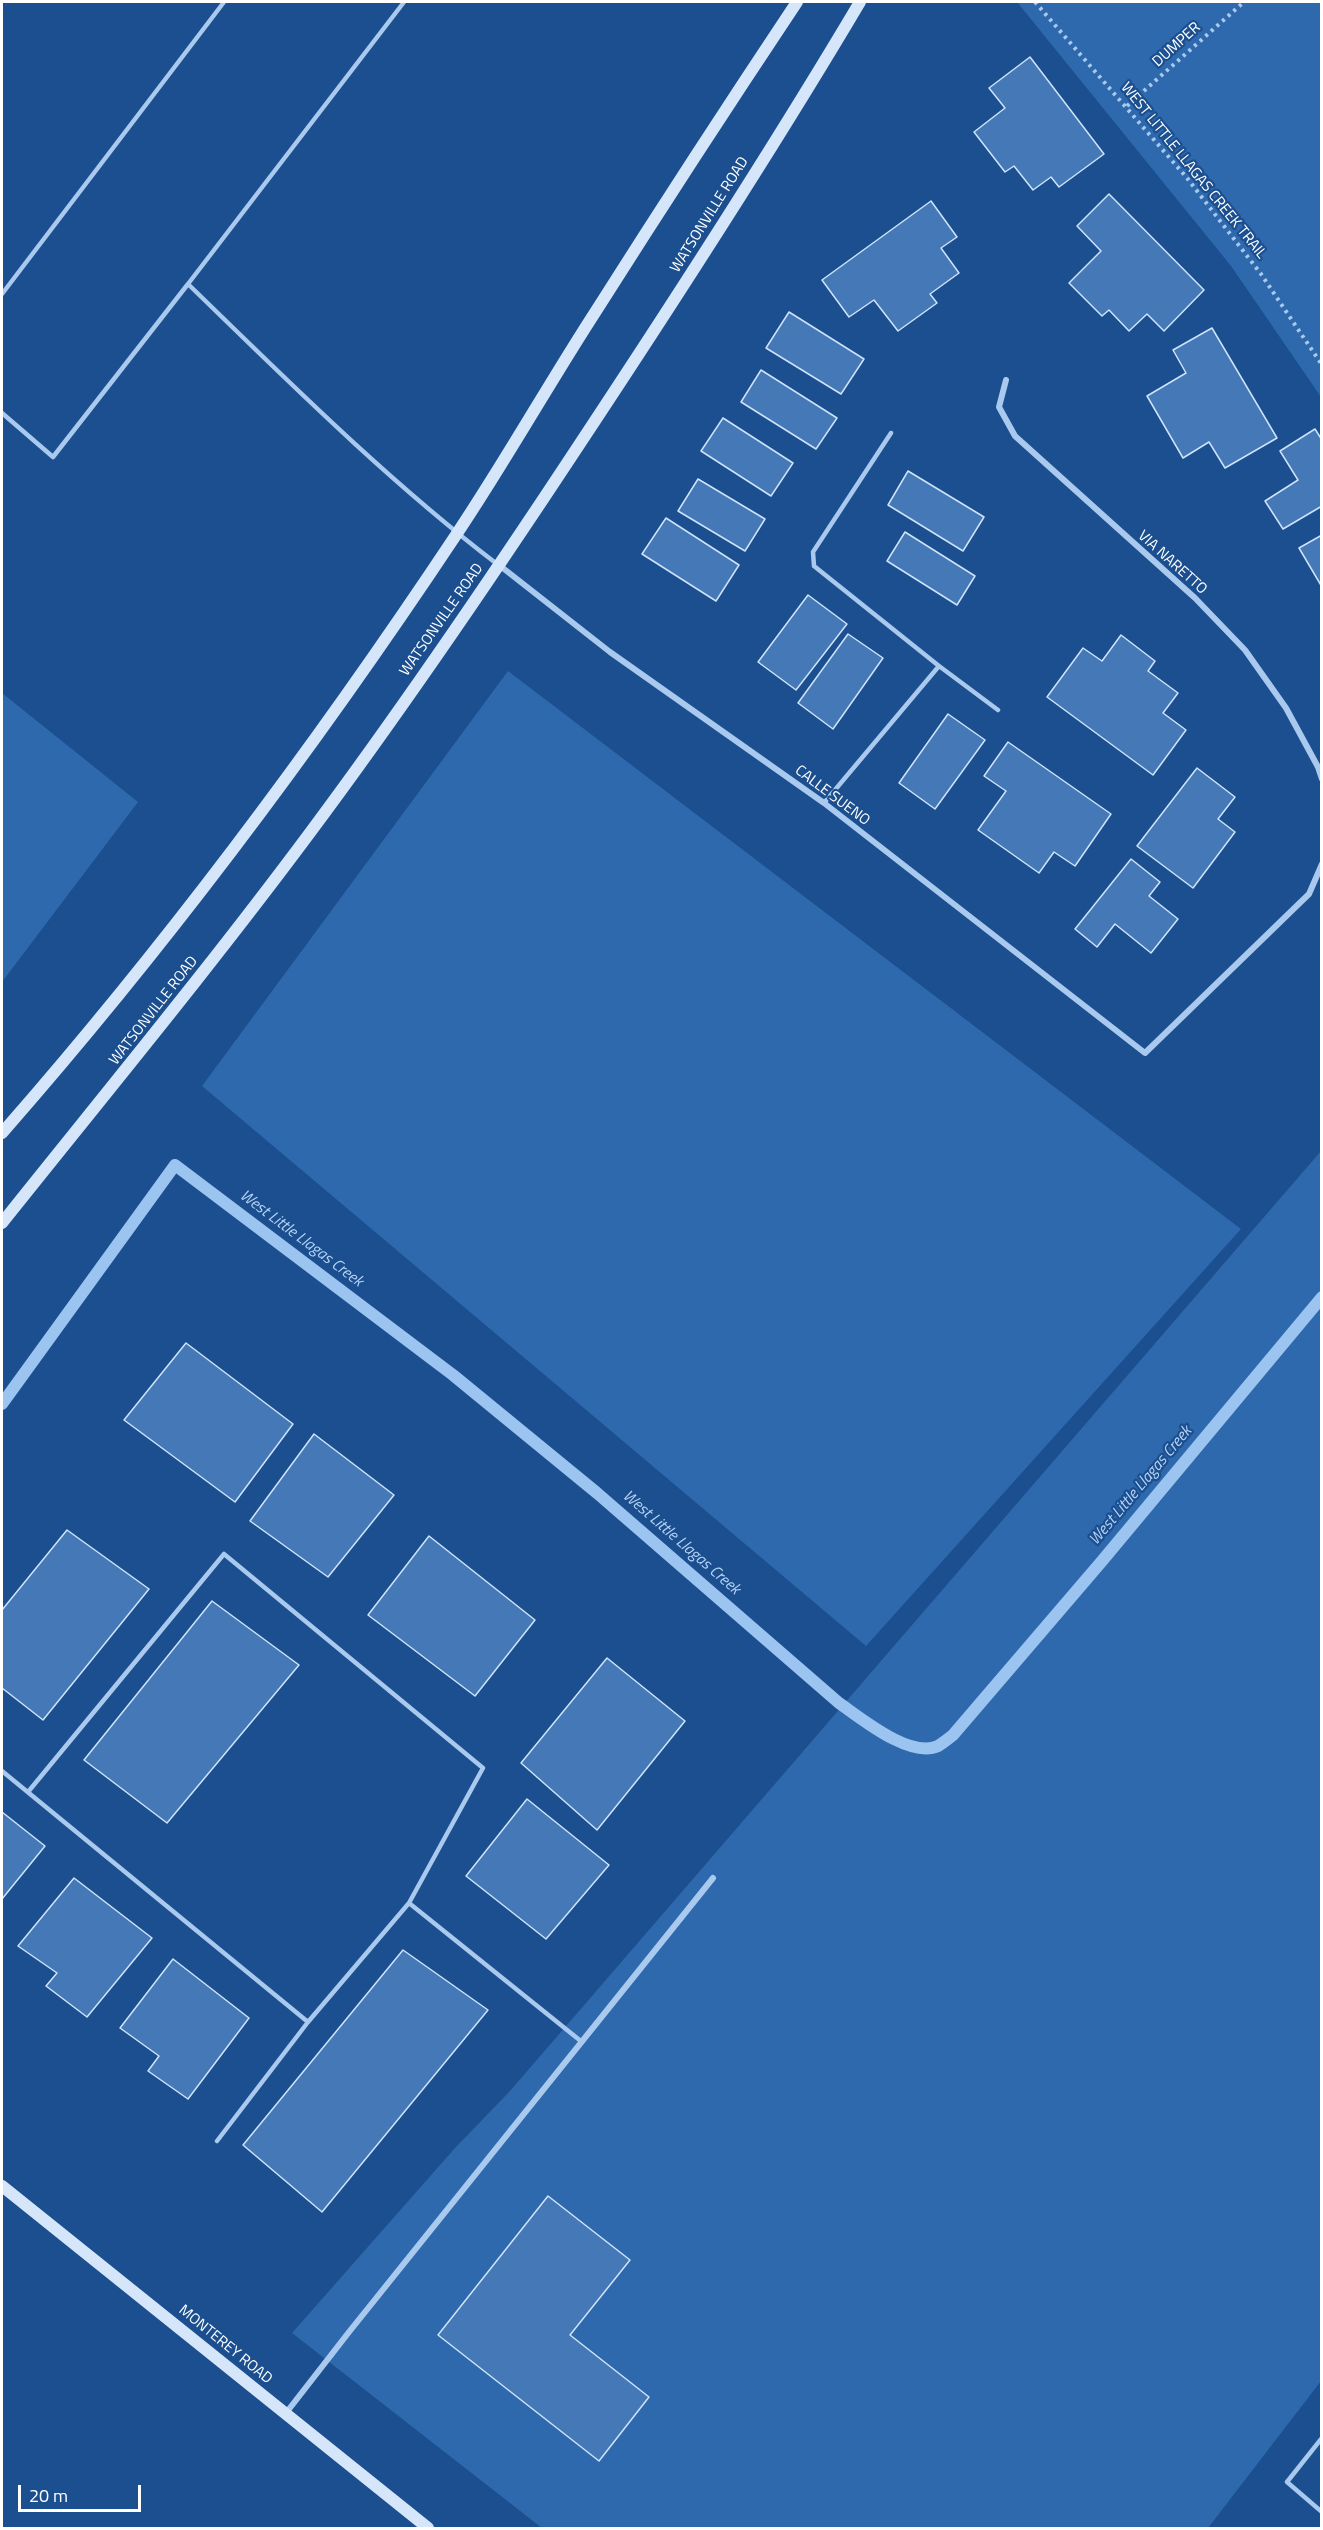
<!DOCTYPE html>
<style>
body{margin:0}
#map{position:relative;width:1323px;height:2530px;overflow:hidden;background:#1b4f8f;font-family:"Titillium Web",sans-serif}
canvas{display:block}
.frame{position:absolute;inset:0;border:3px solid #fff;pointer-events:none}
.scale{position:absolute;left:18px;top:2485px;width:123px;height:27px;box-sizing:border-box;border:3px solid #fff;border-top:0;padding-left:8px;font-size:18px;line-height:21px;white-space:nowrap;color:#fff;-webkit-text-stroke:4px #1b4f8f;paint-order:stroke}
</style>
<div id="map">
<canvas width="1323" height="2530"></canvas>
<div class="frame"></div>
<div class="scale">20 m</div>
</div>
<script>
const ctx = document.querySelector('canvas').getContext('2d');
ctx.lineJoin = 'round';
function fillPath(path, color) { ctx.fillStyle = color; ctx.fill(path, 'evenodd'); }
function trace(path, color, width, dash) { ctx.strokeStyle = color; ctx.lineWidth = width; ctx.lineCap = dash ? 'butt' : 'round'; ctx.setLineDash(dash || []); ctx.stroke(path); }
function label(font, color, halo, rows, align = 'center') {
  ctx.font = font + ' "Titillium Web",sans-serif'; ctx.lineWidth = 4.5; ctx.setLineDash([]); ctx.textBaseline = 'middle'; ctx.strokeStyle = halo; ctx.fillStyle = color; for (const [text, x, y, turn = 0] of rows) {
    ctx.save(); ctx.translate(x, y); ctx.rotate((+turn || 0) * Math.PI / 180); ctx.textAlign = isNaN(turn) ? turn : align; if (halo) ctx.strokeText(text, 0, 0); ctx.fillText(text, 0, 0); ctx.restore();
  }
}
fillPath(new Path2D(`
 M1017,2H1321V397L1231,266Z
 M508,671L1241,1229L866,1646L202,1086Z
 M2,693L138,802L2,982Z
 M1321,1151V2381L1208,2528H542L292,2333L455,2148L510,2091Z`), '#2e69ad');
trace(new Path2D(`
 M2,1404L175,1165L453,1375L597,1493L839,1703C861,1718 910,1759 938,1746C943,1743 948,1739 953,1735L1102,1561L1322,1297`), '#9cc4f0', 12);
const building = new Path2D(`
 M1030,57L1104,154L1059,187L1051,177L1033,190L1014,166L1005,172L974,132L1005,108L989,88Z
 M1109,194L1204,290L1164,331L1147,314L1129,331L1109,310L1102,316L1069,283L1101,251L1077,226Z
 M931,201L957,237L941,248L959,273L930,294L937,303L898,331L874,300L849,317L822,280Z
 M789,312L864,359L841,394L766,348Z
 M1212,328L1277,438L1225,468L1209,442L1183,458L1147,396L1186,373L1173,350Z
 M761,370L837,418L816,449L741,402Z
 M723,418L793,463L771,496L701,451Z
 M1315,429L1322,440V506L1283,529L1265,501L1298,480L1280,451Z
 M908,471L984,517L963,551L888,505Z
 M698,479L765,519L745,551L678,511Z
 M666,518L739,565L716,601L642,554Z
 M905,532L975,576L957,605L887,561Z
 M1322,535V587L1299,548Z
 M808,595L847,624L796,690L758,662Z
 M848,634L883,658L833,729L798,703Z
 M1121,635L1155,661L1148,671L1178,693L1163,713L1186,730L1153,775L1047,697L1083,648L1102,661Z
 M948,714L985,740L935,809L899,783Z
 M1008,742L1111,814L1075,866L1054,852L1039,873L978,830L1006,791L984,776Z
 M1197,768L1235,797L1218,819L1235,832L1193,888L1137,846Z
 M1131,859L1160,882L1149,896L1178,919L1151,953L1115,924L1097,947L1075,929Z
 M186,1343L293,1424L235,1502L124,1420Z
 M314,1434L394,1495L328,1577L250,1521Z
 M67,1530L149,1589L43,1720L2,1688V1610Z
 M429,1536L535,1620L475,1696L368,1615Z
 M212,1601L299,1665L167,1823L84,1760Z
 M607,1658L685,1721L597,1830L521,1763Z
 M527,1799L609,1865L546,1939L466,1876Z
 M2,1812L45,1846L2,1899Z
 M74,1878L152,1938L87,2017L46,1986L57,1973L18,1946Z
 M403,1950L488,2010L322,2212L243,2145Z
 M173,1959L249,2018L188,2099L148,2071L159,2056L120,2028Z
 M548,2196L630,2260L570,2335L649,2397L599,2461L438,2335Z`);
fillPath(building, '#4478b7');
trace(building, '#cfe3fa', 1.5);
trace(new Path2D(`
 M1035,2L1187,178L1261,274L1322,365
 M1127,106L1244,2`), '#a9c9ee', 4, [3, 4.5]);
trace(new Path2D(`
 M188,284L404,2
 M2,294L224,2
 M2,413L53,457L188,284C288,381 386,479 497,564
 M939,666L998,710
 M824,803L939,666L814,566L813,552L891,433
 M2,1771L308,2022L409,1903L582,2042
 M28,1792L224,1554L483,1768L409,1903
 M217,2141L308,2022
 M1322,2438L1287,2482L1322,2512`), '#a9c9ee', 4.5);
trace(new Path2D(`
 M1006,380L999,407L1015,436L1195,598L1245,650L1286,708L1318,767L1322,779
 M499,565L610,652L824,803L1145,1053L1309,894L1322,864
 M286,2413L349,2332L713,1878`), '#a9c9ee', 6);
trace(new Path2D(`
 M2,1133C167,945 317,744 456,535C505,462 548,385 596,311C662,207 729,104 797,2
 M2,1223C105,1094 210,967 309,834C403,708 492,577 579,445C675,300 771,152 860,2
 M2,2186L428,2528`), '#d6e6fa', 12);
label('15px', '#fff', '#1b4f8f', [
 ["DUMPER",1177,45,-42],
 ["WEST LITTLE LLAGAS CREEK TRAIL",1193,171,51],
 ["WATSONVILLE ROAD",710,215,-58],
 ["VIA NARETTO",1172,563,42],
 ["WATSONVILLE ROAD",442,620,-55],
 ["CALLE SUENO",832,796,37],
 ["WATSONVILLE ROAD",154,1011,-52],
 ["MONTEREY ROAD",225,2345,39]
]);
label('italic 16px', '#b5d3f5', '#1b4f8f', [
 ["West Little Llagas Creek",301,1239,37],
 ["West Little Llagas Creek",1141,1486,-50],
 ["West Little Llagas Creek",681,1543,41]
]);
</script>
